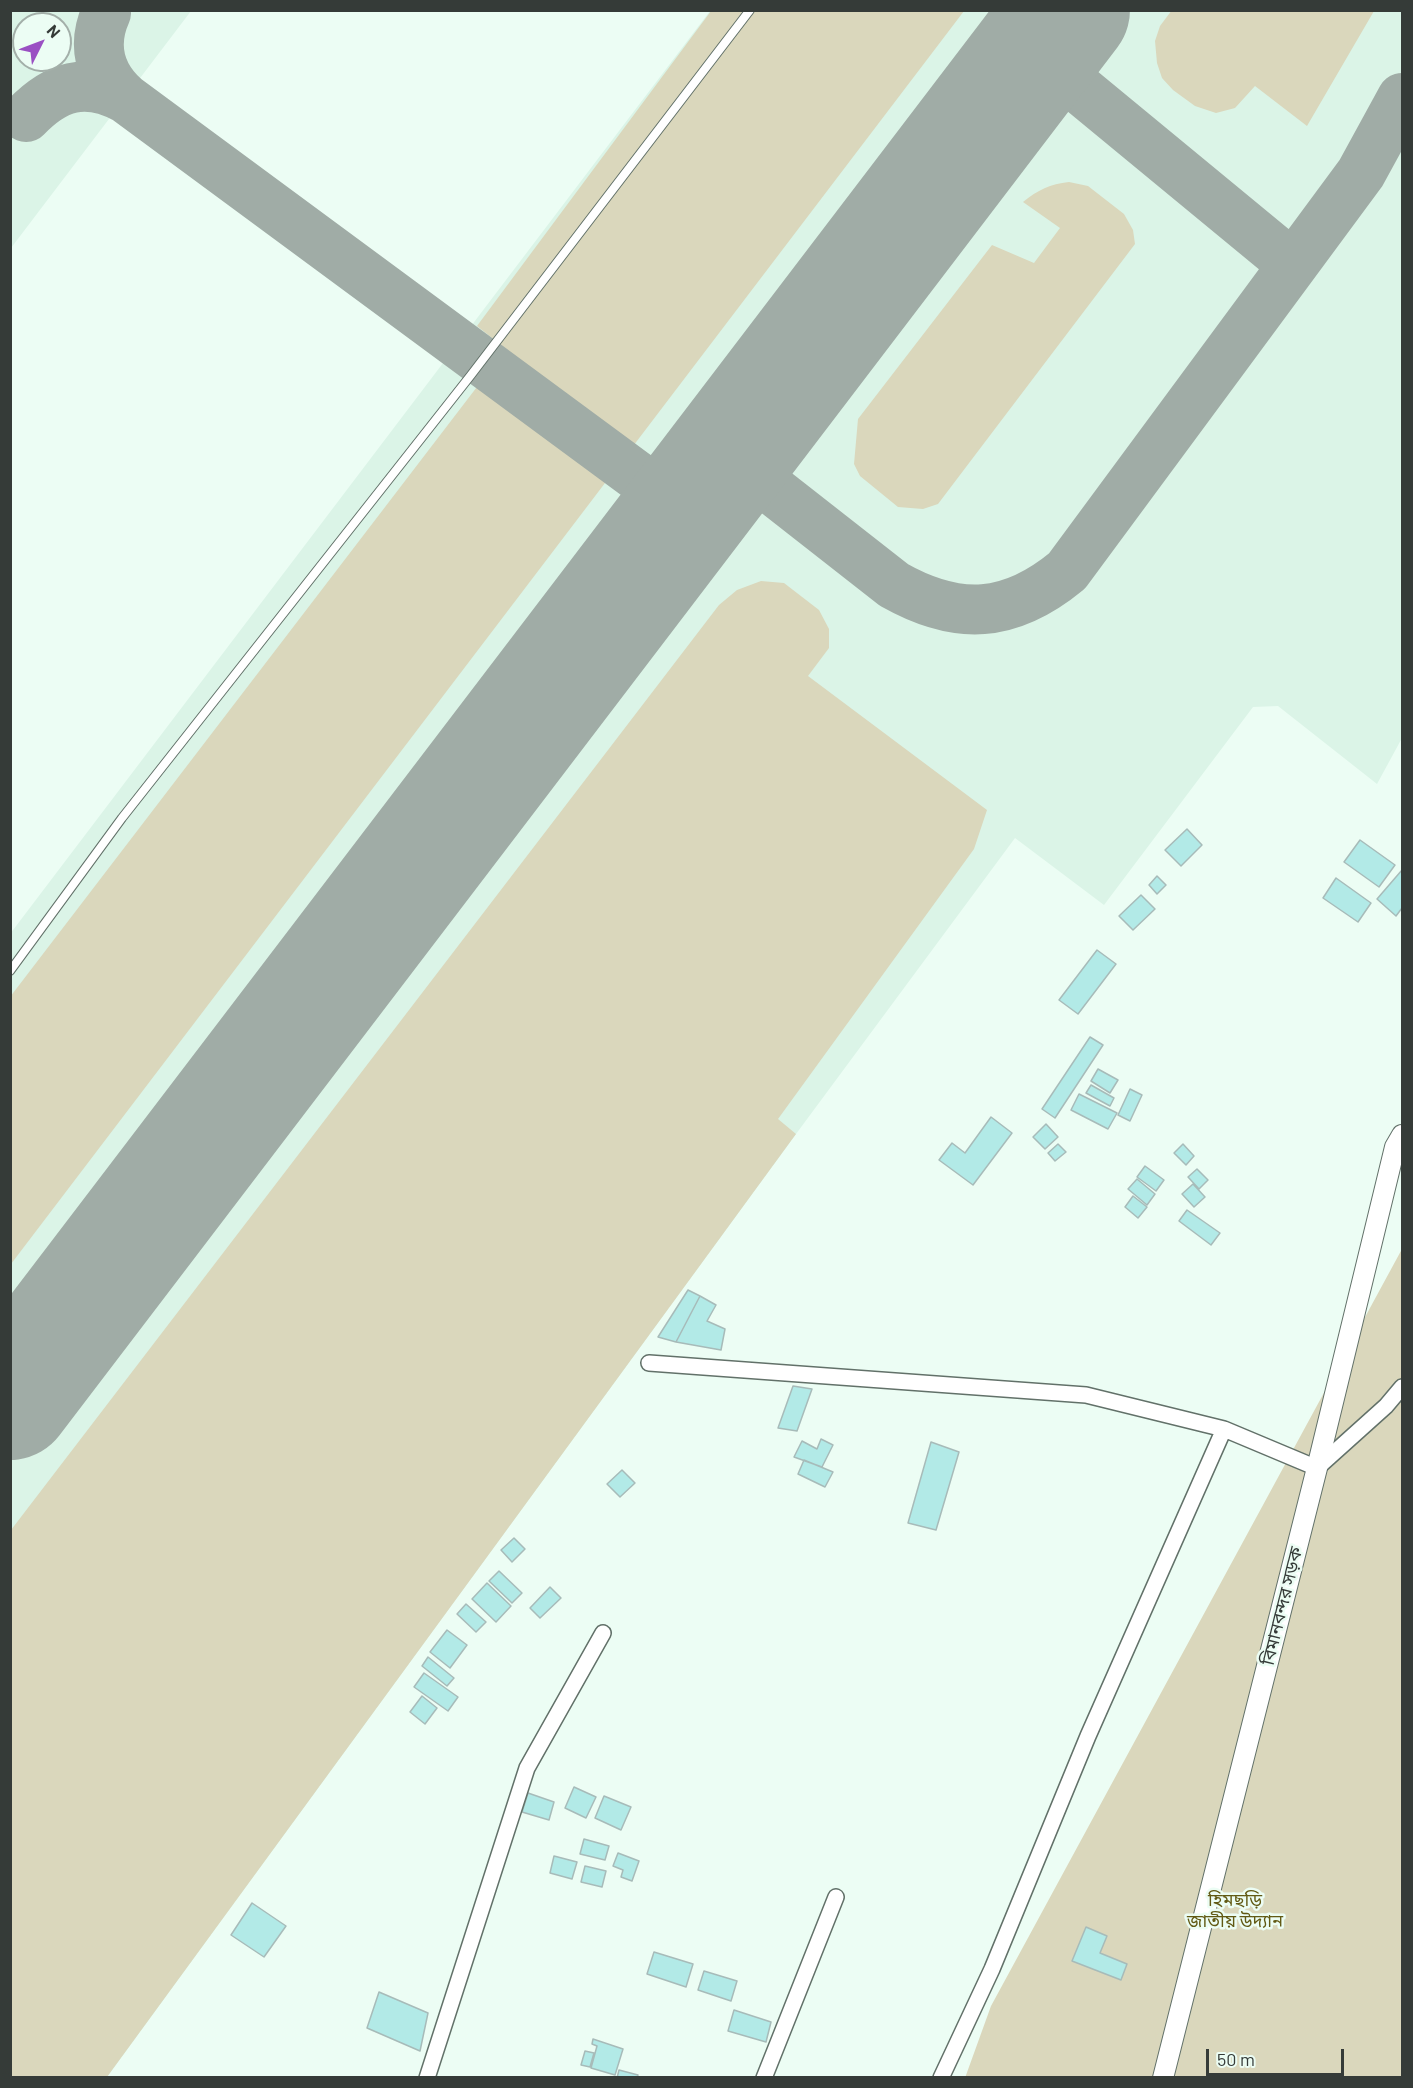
<!DOCTYPE html>
<meta charset="utf-8">
<style>
body{margin:0}
#map{position:relative;width:1413px;height:2088px;overflow:hidden;background:#ecfdf4;font-family:Barlow,sans-serif}
canvas{display:block}
.frame{position:absolute;inset:0;border:12px solid #353b38;pointer-events:none}
.north{position:absolute;left:12px;top:12px;width:60px;height:60px;box-sizing:border-box;background:#ecfdf4;border:2px solid #a3afa9;border-radius:50%;rotate:48deg;font-size:16px;font-weight:700;line-height:24px;text-align:center;color:#353b38}
.north::after{content:'';display:block;margin:auto;width:21px;height:27px;background:#9a50c3;clip-path:polygon(50% 0,100% 100%,50% 72%,0 100%)}
.scale{position:absolute;left:1206px;top:2049px;width:138px;height:27px;box-sizing:border-box;border:3px solid #353b38;border-top:0;padding-left:8px;font-size:18px;line-height:21px;white-space:nowrap;color:#353b38;-webkit-text-stroke:4px #ecfdf4;paint-order:stroke}
</style>
<div id="map">
<canvas width="1413" height="2088"></canvas>
<div class="frame"></div>
<div class="north">N</div>
<div class="scale">50 m</div>
</div>
<script>
const ctx = document.querySelector('canvas').getContext('2d');
ctx.lineJoin = 'round';
function fillPath(path, color) { ctx.fillStyle = color; ctx.fill(path, 'evenodd'); }
function trace(path, color, width, dash) { ctx.strokeStyle = color; ctx.lineWidth = width; ctx.lineCap = dash ? 'butt' : 'round'; ctx.setLineDash(dash || []); ctx.stroke(path); }
function label(font, color, halo, rows, align = 'center') {
  ctx.font = font + ' Barlow,"Noto Sans Bengali",sans-serif'; ctx.lineWidth = 5; ctx.setLineDash([]); ctx.textBaseline = 'middle'; ctx.strokeStyle = halo; ctx.fillStyle = color; for (const [text, x, y, turn = 0] of rows) {
    ctx.save(); ctx.translate(x, y); ctx.rotate((+turn || 0) * Math.PI / 180); ctx.textAlign = isNaN(turn) ? turn : align; if (halo) ctx.strokeText(text, 0, 0); ctx.fillText(text, 0, 0); ctx.restore();
  }
}
fillPath(new Path2D(`
 M11,10L191,11L11,248L10,11ZM24,24H60V60H24Z
 M710,11H1402V738L1377,784L1278,706L1253,707L1104,905L1015,838L796,1134L107,2077H11L10,934Z`), '#dbf4e7');
fillPath(new Path2D(`
 M1172,10H1374V11L1307,126L1255,86L1235,108L1216,113L1195,106L1173,90L1162,78L1157,63L1155,41L1160,26Z
 M711,11H964L11,1264L10,997L506,349L477,326Z
 M1069,182L1088,186L1124,214L1133,230L1135,244L938,504L923,509L898,507L860,476L854,464L858,419L992,245L1034,263L1060,228L1023,202C1038,190 1050,184 1069,182Z
 M761,581L784,583L819,610L829,629V648L808,676L987,810L974,849L778,1119L796,1134L107,2077H11V1530L719,605L737,590Z
 M1402,1249V2077L965,2078L991,2006Z`), '#dad7bc');
trace(new Path2D(`
 M1036,53L1293,265
 M125,98L686,512
 M26,117C56,86 85,77 125,98C99,75 92,44 106,13
 M774,491L894,585C958,621 1010,618 1067,571L1361,173L1402,98
 M694,502C722,477 740,472 774,491C753,468 746,447 758,417
 M10,1337L47,1322L68,1310L99,1282`), '#a0aca6', 50);
trace(new Path2D(`
 M10,1398L1068,10`), '#a0aca6', 124);
const building = new Path2D(`
 M1187,829L1202,845L1181,866L1165,850Z
 M1360,840L1395,865L1379,887L1344,862Z
 M1402,870V908L1396,916L1377,899Z
 M1157,876L1166,885L1157,894L1149,885Z
 M1336,878L1371,903L1358,922L1323,898Z
 M1141,895L1155,909L1133,930L1119,916Z
 M1097,950L1116,964L1078,1014L1059,1000Z
 M1090,1037L1103,1045L1055,1118L1042,1109Z
 M1098,1069L1118,1080L1110,1093L1091,1081Z
 M1091,1085L1114,1098L1110,1106L1086,1093Z
 M1130,1089L1142,1095L1130,1121L1118,1115Z
 M1079,1094L1117,1113L1108,1129L1071,1110Z
 M991,1117L1012,1133L973,1185L939,1160L952,1143L965,1153Z
 M1046,1124L1058,1137L1045,1149L1033,1137Z
 M1058,1144L1066,1152L1055,1161L1048,1153Z
 M1183,1144L1194,1156L1186,1165L1174,1153Z
 M1145,1166L1164,1180L1156,1191L1137,1177Z
 M1197,1169L1208,1180L1199,1189L1188,1177Z
 M1137,1179L1155,1194L1147,1205L1128,1189Z
 M1193,1184L1205,1197L1194,1207L1182,1194Z
 M1133,1196L1147,1207L1138,1218L1125,1207Z
 M1187,1210L1220,1233L1211,1245L1179,1221Z
 M688,1290L700,1296L676,1342L658,1337Z
 M700,1296L716,1305L707,1321L725,1329L721,1350L676,1342Z
 M793,1386L812,1389L797,1431L778,1428Z
 M821,1439L833,1445L822,1467L794,1457L802,1441L817,1449Z
 M931,1442L959,1452L936,1530L908,1523Z
 M804,1460L833,1472L825,1487L798,1474Z
 M622,1470L635,1483L620,1497L607,1484Z
 M514,1538L525,1549L512,1562L501,1550Z
 M499,1571L522,1593L512,1603L489,1581Z
 M487,1583L511,1606L496,1622L472,1599Z
 M550,1587L561,1598L540,1618L530,1608Z
 M466,1604L486,1622L476,1632L457,1614Z
 M447,1630L467,1645L450,1668L430,1652Z
 M428,1657L454,1678L447,1686L422,1666Z
 M424,1673L458,1697L448,1711L414,1687Z
 M422,1696L437,1708L425,1724L410,1712Z
 M574,1787L596,1797L586,1818L565,1808Z
 M528,1793L554,1802L549,1820L522,1812Z
 M604,1796L631,1807L621,1830L595,1818Z
 M584,1839L609,1846L605,1860L580,1854Z
 M618,1853L639,1861L632,1881L621,1877L623,1870L613,1866Z
 M554,1856L577,1862L572,1879L550,1873Z
 M585,1866L606,1871L602,1887L581,1882Z
 M252,1903L286,1926L264,1957L231,1935Z
 M1086,1927L1107,1936L1100,1953L1127,1964L1121,1980L1072,1961Z
 M654,1952L693,1964L686,1987L647,1974Z
 M704,1971L737,1981L731,2001L698,1990Z
 M379,1992L428,2013L420,2051L367,2028Z
 M734,2010L771,2022L766,2042L728,2031Z
 M593,2039L623,2049L615,2075L591,2068L597,2046L592,2044Z
 M585,2051L594,2053L590,2067L581,2065Z
 M619,2070L638,2075L637,2078H617Z`);
fillPath(building, '#b2eae7');
trace(building, '#a7bbb9', 1.5);
const service = new Path2D(`
 M10,971L122,818L471,375L750,10`);
const minor = new Path2D(`
 M649,1363L1086,1395L1224,1429
 M427,2078L527,1768L603,1633
 M764,2078L836,1897
 M941,2078L992,1969L1088,1736L1224,1429L1317,1468L1386,1406L1402,1387`);
const tertiary = new Path2D(`
 M1163,2078L1317,1468L1395,1147L1402,1135`);
trace(service, '#627169', 10);
trace(minor, '#627169', 18);
trace(tertiary, '#627169', 22);
trace(service, '#fff', 8);
trace(minor, '#fff', 15);
trace(tertiary, '#fff', 20);
label('18px', '#353b38', '#ecfdf4', [
 ["বিমানবন্দর সড়ক",1282,1606,-76]
]);
label('18px', '#615913', '#ecfdf4', [
 ["হিমছড়ি",1235,1900],
 ["জাতীয় উদ্যান",1235,1921]
]);
</script>
